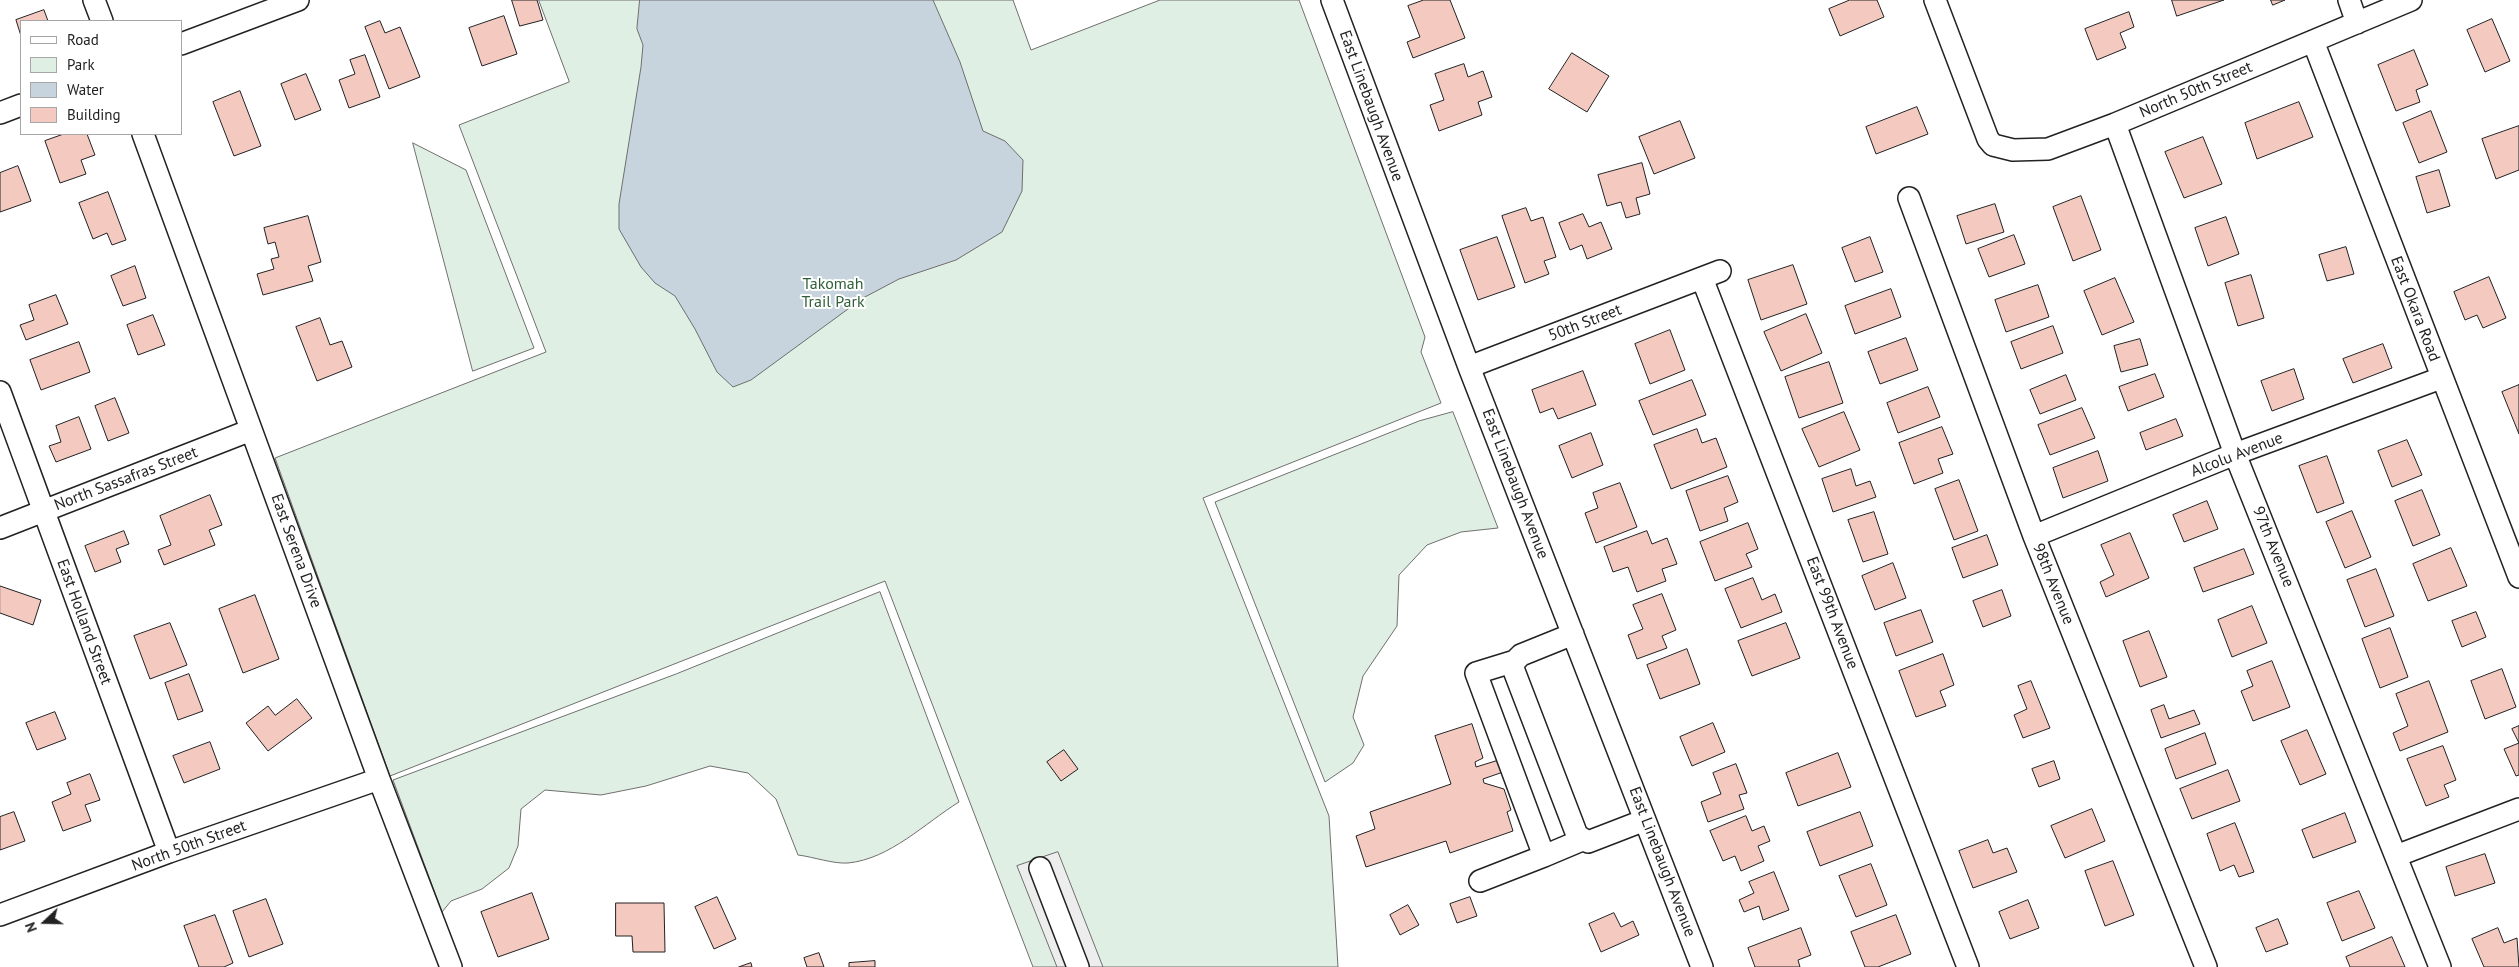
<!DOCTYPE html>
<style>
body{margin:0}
#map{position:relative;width:2519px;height:967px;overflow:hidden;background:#fff;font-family:"PT Sans",sans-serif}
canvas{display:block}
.legend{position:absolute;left:20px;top:20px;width:162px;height:115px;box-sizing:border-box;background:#fff;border:1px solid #a7a7a7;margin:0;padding:6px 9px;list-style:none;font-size:15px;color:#222}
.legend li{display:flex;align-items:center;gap:10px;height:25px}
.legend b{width:25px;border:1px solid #a7a7a7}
.north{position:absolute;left:20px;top:897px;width:50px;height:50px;-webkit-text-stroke:4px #fff;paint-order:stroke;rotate:249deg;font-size:14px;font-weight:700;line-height:20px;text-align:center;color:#222}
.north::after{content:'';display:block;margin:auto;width:18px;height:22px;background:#222;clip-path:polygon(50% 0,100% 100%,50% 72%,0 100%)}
</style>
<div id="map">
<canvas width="2519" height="967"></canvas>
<ul class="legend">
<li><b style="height:6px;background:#fff"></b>Road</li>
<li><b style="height:14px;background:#e0efe3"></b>Park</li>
<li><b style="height:14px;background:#c7d3dd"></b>Water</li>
<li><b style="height:14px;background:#f3c9c0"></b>Building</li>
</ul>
<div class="north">N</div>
</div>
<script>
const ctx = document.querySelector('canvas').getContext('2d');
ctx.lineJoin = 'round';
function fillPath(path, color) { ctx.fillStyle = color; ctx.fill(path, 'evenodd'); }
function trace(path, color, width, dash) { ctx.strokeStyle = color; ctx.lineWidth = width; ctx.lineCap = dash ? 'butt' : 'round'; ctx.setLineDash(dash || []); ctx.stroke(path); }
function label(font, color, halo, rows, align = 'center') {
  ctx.font = font + ' "PT Sans",sans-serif'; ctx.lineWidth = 4; ctx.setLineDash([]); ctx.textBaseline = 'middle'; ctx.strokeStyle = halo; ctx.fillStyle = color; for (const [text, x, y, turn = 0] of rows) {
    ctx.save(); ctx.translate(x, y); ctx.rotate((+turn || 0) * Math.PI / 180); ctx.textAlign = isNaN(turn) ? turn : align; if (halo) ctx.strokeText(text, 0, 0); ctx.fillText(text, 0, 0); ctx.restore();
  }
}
const green = new Path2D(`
 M539,0H1013L1031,50L1160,0H1299L1425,337L1421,352L1441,403L1203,498L1329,816L1338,967H1033L885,581L390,776L275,458L546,352L459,125L569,82Z
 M413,143L466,170L534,348L473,371Z
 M1453,412L1498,528L1461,532L1427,545L1399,575L1397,626L1363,676L1353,717L1364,745L1353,763L1325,782L1215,502L1419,421Z
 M880,592L959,802C925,823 890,859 848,863C833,864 814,857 798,855L776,799L748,773L710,766L646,786L601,795L545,790L521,809L518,846L509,868L482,889L451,901L442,912L393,780L676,674Z`);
fillPath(green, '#e0efe3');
trace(green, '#6f6f6f', 1);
const parking = new Path2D(`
 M1058,852L1103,967H1057L1017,866Z`);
fillPath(parking, '#ededed');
trace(parking, '#6f6f6f', 1);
const water = new Path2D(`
 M640,0H933L960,62L983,131L1005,141L1023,160L1022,191L1002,232L956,260L899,279L863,298L751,380L733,387L717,372L695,329L675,296L655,283L641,267L619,229V204L641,67L643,45L637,29Z`);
fillPath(water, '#c7d3dd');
trace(water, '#6f6f6f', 1);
const building = new Path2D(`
 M512,0H537L543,20L520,26Z
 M1424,0H1450L1465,38L1413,58L1407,42L1420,37L1408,6Z
 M1850,0H1877L1884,17L1840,36L1829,9Z
 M2172,0H2224L2177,16Z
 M2271,0H2285L2273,5Z
 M44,10L48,21H21V36L16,20Z
 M2129,12L2134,27L2120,33L2126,48L2097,60L2085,29Z
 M504,16L517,54L482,66L469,28Z
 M2492,19L2510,61L2485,72L2467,30Z
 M380,21L385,33L400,27L420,77L389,89L365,27Z
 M2414,50L2428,85L2416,90L2420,102L2396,111L2378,65Z
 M1572,53L1609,76L1587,112L1549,89Z
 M365,55L380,97L349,108L339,80L355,74L350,60Z
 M1464,64L1468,77L1483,71L1492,97L1478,102L1482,115L1439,131L1430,105L1444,100L1435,74Z
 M306,74L321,110L295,120L281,84Z
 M240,91L261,146L234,156L213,102Z
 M2299,102L2313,137L2257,159L2245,123Z
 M1917,107L1928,134L1876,154L1866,127Z
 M2431,111L2447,152L2419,163L2403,123Z
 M1680,121L1695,158L1654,174L1639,137Z
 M2519,126V170L2496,179L2482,139Z
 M64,134H87L95,155L81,160L86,174L60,183L45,141Z
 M2203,137L2222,184L2184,198L2165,152Z
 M1642,163L1650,194L1636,198L1640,214L1626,218L1621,202L1607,206L1598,175Z
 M18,166L31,201L0,212V173Z
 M2439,170L2450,206L2427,213L2416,177Z
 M108,192L126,240L112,245L107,233L93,239L79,203Z
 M2081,196L2101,250L2073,261L2053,207Z
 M1995,204L2004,232L1966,244L1957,216Z
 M1526,208L1531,221L1543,217L1556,257L1544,261L1549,274L1525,283L1502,216Z
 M1583,214L1589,227L1601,222L1612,249L1587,259L1582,245L1570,250L1559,223Z
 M308,216L321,262L308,266L313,281L263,295L257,274L274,269L271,259L279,257L275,242L268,244L264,228Z
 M2226,217L2239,254L2208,266L2195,228Z
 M2014,235L2025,264L1989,277L1978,249Z
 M1497,237L1515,287L1478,300L1460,250Z
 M1870,237L1883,272L1855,282L1842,248Z
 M2346,247L2354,274L2327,281L2319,255Z
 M1793,265L1807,304L1761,320L1748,280Z
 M135,266L146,298L123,306L111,276Z
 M2251,275L2264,318L2238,326L2225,283Z
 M2489,277L2506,318L2483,328L2477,315L2465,320L2454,292Z
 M2115,278L2134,322L2102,335L2084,291Z
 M2038,285L2049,317L2006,332L1995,300Z
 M1891,289L1901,317L1855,334L1845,306Z
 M56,295L68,324L26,340L20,325L34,320L29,305Z
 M1806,314L1822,353L1781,371L1764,332Z
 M153,315L165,345L138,355L127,325Z
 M320,318L330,345L342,341L352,367L317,381L296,327Z
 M2053,326L2063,353L2021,369L2011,342Z
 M1670,330L1685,370L1650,384L1635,344Z
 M1906,338L1918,370L1880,384L1868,352Z
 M2140,339L2148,365L2121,372L2114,346Z
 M79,342L90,372L41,390L30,360Z
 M2383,344L2392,368L2353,383L2343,359Z
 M1829,362L1843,403L1799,418L1785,377Z
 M2294,369L2304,399L2272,411L2261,381Z
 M1583,371L1596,405L1558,419L1553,408L1540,413L1532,390Z
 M2155,374L2164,397L2128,411L2119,387Z
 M2066,375L2076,400L2040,414L2030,390Z
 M1692,380L1706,415L1653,435L1639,401Z
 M2519,385V434L2502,392Z
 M1928,387L1940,417L1898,433L1887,403Z
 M115,398L129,433L108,441L95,406Z
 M2082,408L2095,438L2050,455L2038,425Z
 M1844,412L1860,450L1819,467L1802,429Z
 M79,417L91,449L56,462L49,446L61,442L56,426Z
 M2176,419L2183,436L2146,450L2140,433Z
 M1942,427L1953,454L1938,459L1943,473L1914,484L1899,443Z
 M1697,429L1702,443L1716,438L1727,467L1671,489L1654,445Z
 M1591,433L1603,465L1572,478L1559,446Z
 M2407,440L2422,475L2392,487L2378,451Z
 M2098,451L2108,481L2063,498L2053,468Z
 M2327,456L2344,503L2317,513L2299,466Z
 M1851,469L1856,486L1870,481L1876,497L1833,512L1822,479Z
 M1728,476L1738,502L1724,508L1728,521L1700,531L1686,491Z
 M1959,480L1978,531L1954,540L1935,489Z
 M1620,483L1637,527L1596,543L1585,513L1598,508L1593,493Z
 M2422,490L2440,535L2413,546L2395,501Z
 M210,495L222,525L209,530L215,545L164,565L158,550L171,545L160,516Z
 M2207,501L2218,529L2184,542L2173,515Z
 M2352,511L2371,557L2345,568L2326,522Z
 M1874,512L1888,554L1863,562L1848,520Z
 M1748,523L1758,549L1746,554L1752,567L1715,581L1700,542Z
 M124,531L129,544L116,549L121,562L95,572L85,546Z
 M1647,531L1652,544L1667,538L1677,564L1662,569L1666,581L1637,592L1628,567L1613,572L1604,547Z
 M2130,533L2149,578L2106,597L2100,582L2114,575L2101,545Z
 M1987,535L1998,565L1963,578L1952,548Z
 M2451,548L2467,586L2428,601L2413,564Z
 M2244,549L2254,574L2203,592L2194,568Z
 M1893,563L1906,598L1875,610L1862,576Z
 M2376,569L2394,616L2365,627L2347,580Z
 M1753,578L1762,600L1775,594L1782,612L1741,628L1725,589Z
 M0,586L41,600L33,625L0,613Z
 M2002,590L2011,616L1983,627L1973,601Z
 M1662,594L1676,630L1662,636L1667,648L1637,659L1628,635L1643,629L1633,605Z
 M255,595L279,659L243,673L219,609Z
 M2252,606L2267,643L2232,657L2218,620Z
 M1921,610L1933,642L1896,656L1884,623Z
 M2476,612L2486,637L2462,647L2452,621Z
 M170,623L187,665L150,679L134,636Z
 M1786,623L1800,658L1752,676L1738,641Z
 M2390,628L2408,677L2380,688L2362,639Z
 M2149,631L2167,677L2140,687L2123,641Z
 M1687,649L1700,684L1660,699L1647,665Z
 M1943,654L1954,685L1940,691L1946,706L1916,717L1899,671Z
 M2272,661L2290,707L2253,721L2241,691L2253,686L2247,671Z
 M2502,669L2516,707L2485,719L2471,681Z
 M189,674L203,711L178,720L165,683Z
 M2031,681L2050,728L2023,738L2014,715L2027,709L2018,686Z
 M2429,681L2448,732L2400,751L2393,733L2408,726L2396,694Z
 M297,699L312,718L268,751L246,723L268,706L275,715Z
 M2164,705L2169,719L2194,710L2200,724L2161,738L2151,710Z
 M55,712L66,739L37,750L26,723Z
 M1713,723L1725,752L1692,766L1680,737Z
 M1472,724L1483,758L1475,762L1476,767L1502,759L1506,771L1483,779L1484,783L1504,789L1511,810L1507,812L1513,831L1450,853L1446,841L1366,867L1356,836L1375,829L1370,812L1451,784L1435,736Z
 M2519,726V775L2516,776L2504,749L2519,743L2512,729Z
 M2307,730L2326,774L2300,785L2281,741Z
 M2205,733L2216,764L2176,779L2165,749Z
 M210,742L220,769L184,783L173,756Z
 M2443,746L2456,780L2444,785L2449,797L2426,806L2407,759Z
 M1064,750L1078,769L1061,781L1047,762Z
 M1838,753L1851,787L1798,806L1786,773Z
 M2054,761L2060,779L2039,787L2032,769Z
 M1736,764L1747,793L1739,795L1744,809L1708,822L1701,802L1721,794L1713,773Z
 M2228,770L2240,801L2192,819L2180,789Z
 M90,774L100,800L85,805L91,821L63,831L52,802L71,794L67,783Z
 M2092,809L2105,841L2065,858L2051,826Z
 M14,812L25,841L0,850V817Z
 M1860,812L1873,846L1820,866L1807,832Z
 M2345,813L2356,842L2313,858L2302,830Z
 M1746,816L1752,831L1764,826L1770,841L1758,846L1764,861L1741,871L1735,856L1723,861L1710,831Z
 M2235,823L2254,872L2239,877L2234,865L2220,871L2207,834Z
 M1988,840L1993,853L2007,848L2017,872L1973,888L1959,851Z
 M2485,854L2495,883L2455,896L2446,867Z
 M2113,861L2134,915L2105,926L2085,871Z
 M1871,864L1887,905L1856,917L1839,876Z
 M1774,872L1789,910L1763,920L1759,906L1744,912L1739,900L1754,893L1749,882Z
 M2359,891L2375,928L2342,941L2327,903Z
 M532,893L549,939L498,957L481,912Z
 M717,897L736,939L714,949L695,907Z
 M1470,897L1477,916L1457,923L1450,904Z
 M266,899L283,944L249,957L233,911Z
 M2028,900L2039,928L2010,939L1999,912Z
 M616,903H664L665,952H633L632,936H616Z
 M1408,905L1419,925L1400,935L1390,915Z
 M1614,913L1621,927L1633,921L1639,935L1601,952L1589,924Z
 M215,915L233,963L224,967H199L184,926Z
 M1896,915L1911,954L1878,967H1865L1851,932Z
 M2278,919L2288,944L2266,952L2256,928Z
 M1801,928L1811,955L1798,960L1800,967H1755L1748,948Z
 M2498,928L2504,943L2517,938L2519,967H2484L2472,939Z
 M2392,937L2405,967H2350L2346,957Z
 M819,953L824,967H807L804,958Z
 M875,961V967H849V963Z
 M751,963L752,967H739Z`);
fillPath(building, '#f3c9c0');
trace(building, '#222', 1);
const minor = new Path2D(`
 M94,0L102,21
 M1332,0L1469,367L1702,967
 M1935,0L1988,139L1993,145L2013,150L2048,149L2115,124L2411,0
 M2349,0L2357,23
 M2313,41L2519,577
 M181,44L298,0
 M0,113L21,105
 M2115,124L2235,454L2440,967
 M143,134L379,779L451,967
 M1909,198L2034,536L2206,967
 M1702,278L1968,967
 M1469,367L1720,271
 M0,392L169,852
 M0,528L251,430
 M2034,536L2235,454L2441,378
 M1573,634L1521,655L1515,661L1513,668L1577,835L1588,842L1645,820
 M1544,856L1582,840
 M2396,856L2519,809
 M1040,868L1078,967
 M1480,881L1544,856L1476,673L1515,661
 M0,915L169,852L379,779`);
trace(minor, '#222', 24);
trace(minor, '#fff', 21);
label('16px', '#222', '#fff', [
 ["North 50th Street",2196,90,-23],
 ["East Linebaugh Avenue",1371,106,70],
 ["East Okara Road",2415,309,69],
 ["50th Street",1585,323,-21],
 ["Alcolu Avenue",2237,455,-21],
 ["North Sassafras Street",126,479,-21],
 ["East Linebaugh Avenue",1515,484,69],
 ["97th Avenue",2273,547,68],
 ["East Serena Drive",296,551,70],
 ["98th Avenue",2053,584,68],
 ["East 99th Avenue",1832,613,69],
 ["East Holland Street",84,622,70],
 ["North 50th Street",189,846,-20],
 ["East Linebaugh Avenue",1662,862,69]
]);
label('16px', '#2f5e38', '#fff', [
 ["Takomah",833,284],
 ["Trail Park",833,302]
]);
</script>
